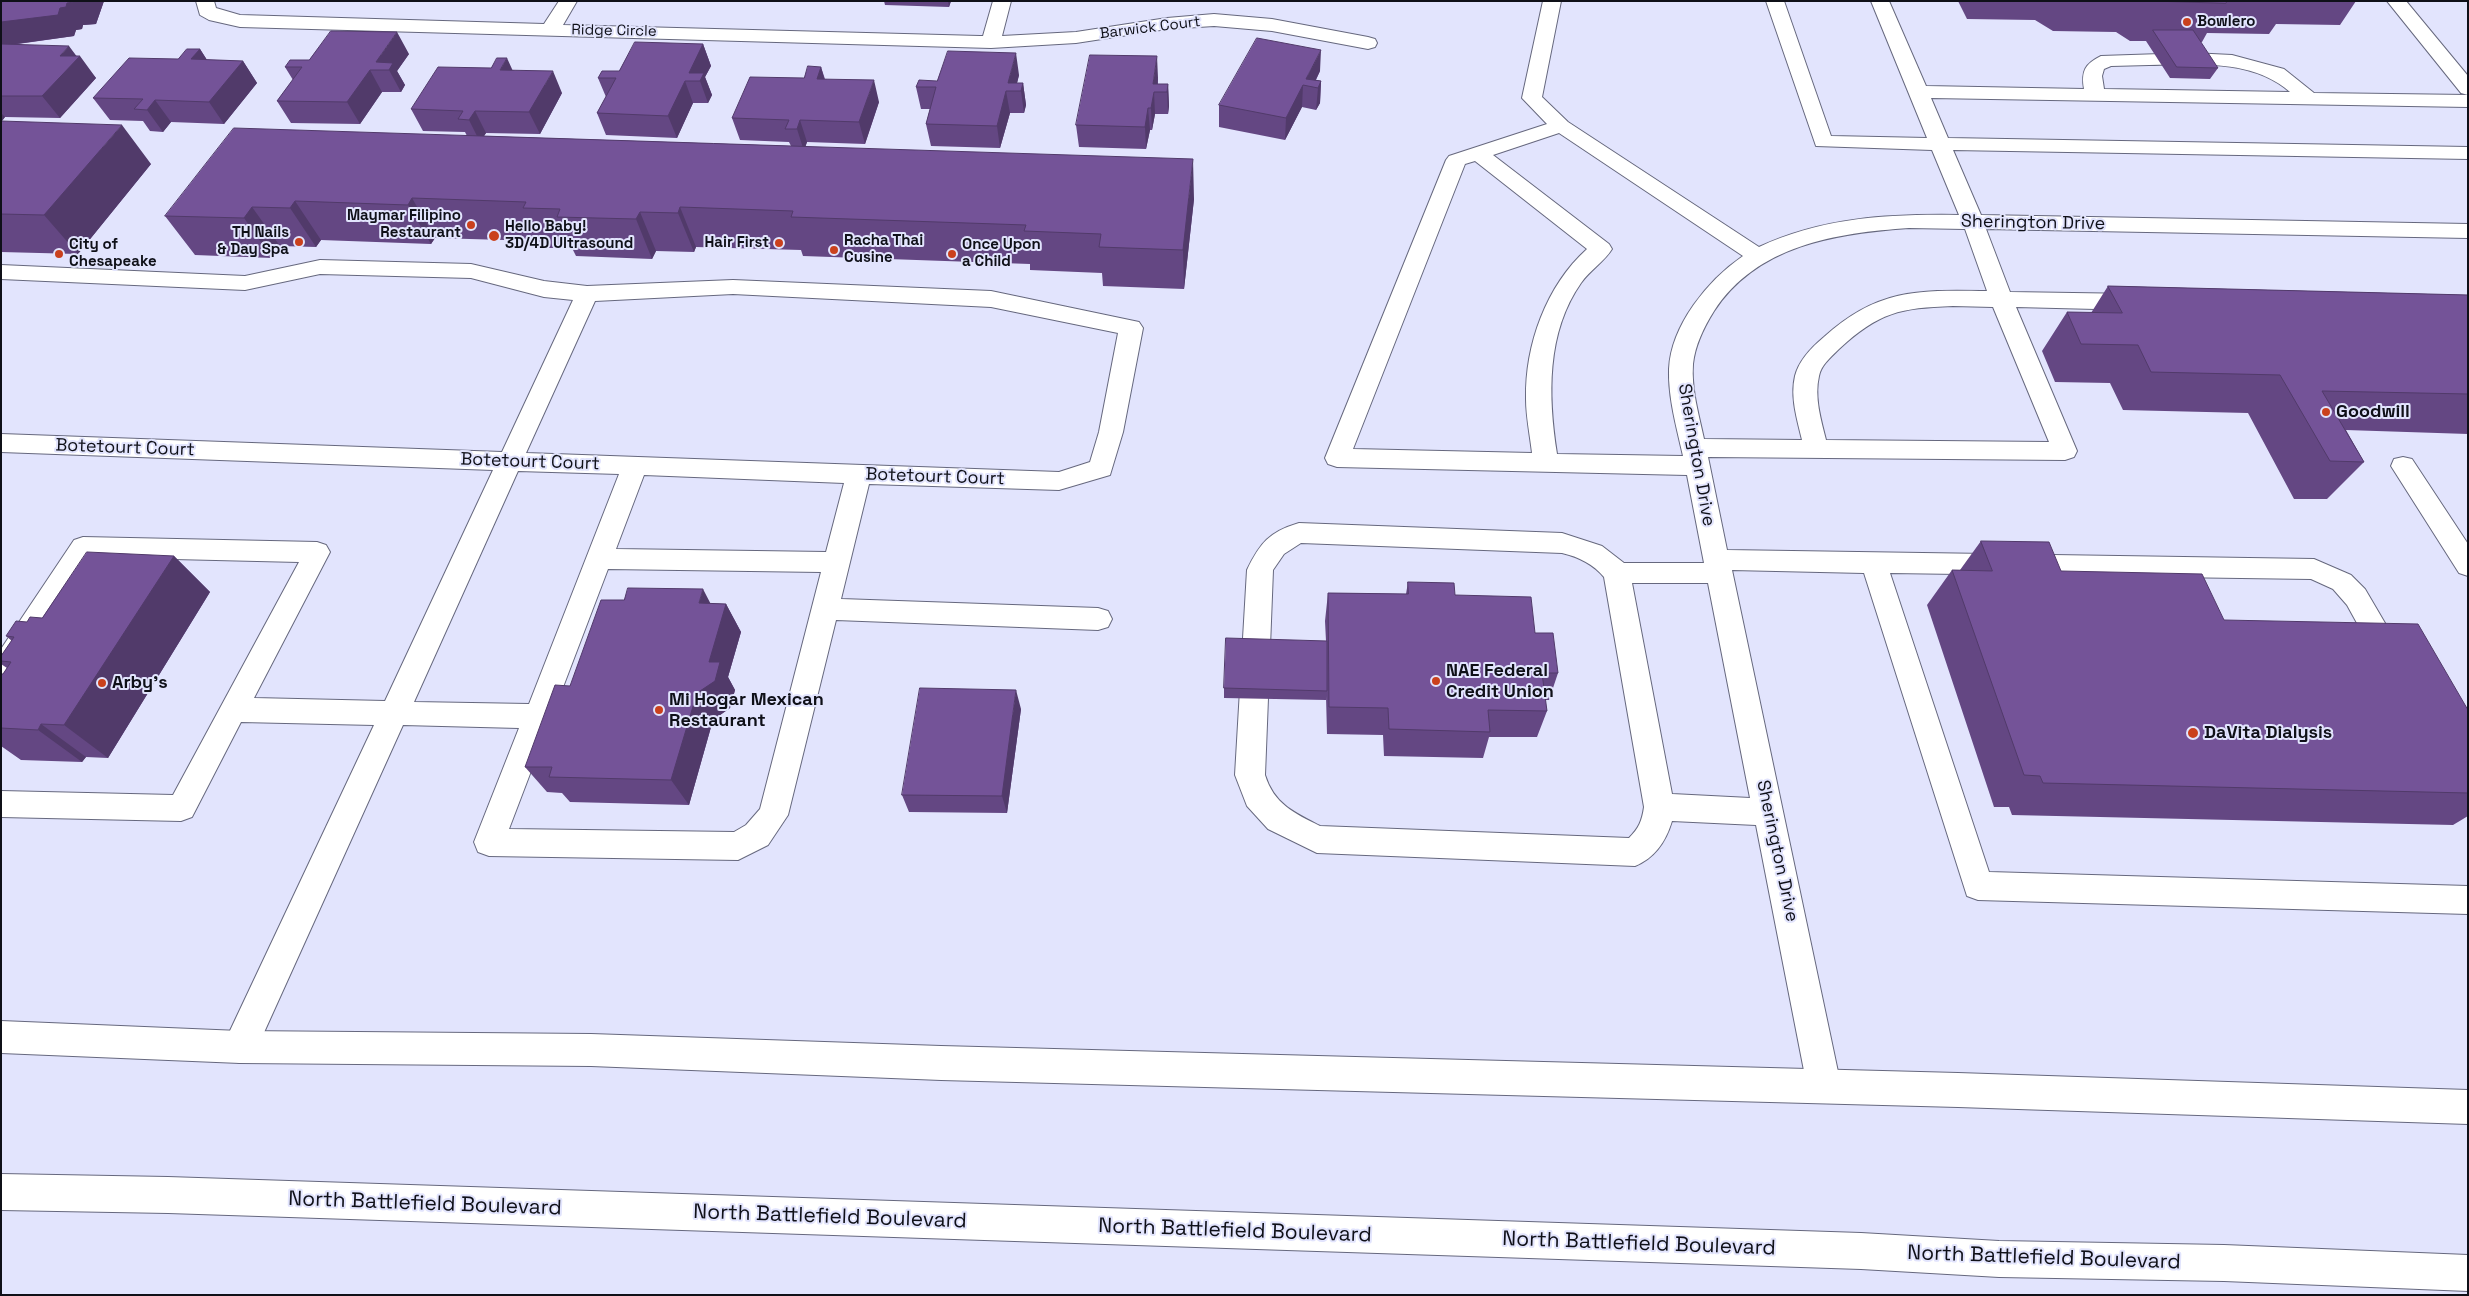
<!DOCTYPE html>
<style>
body{margin:0}
#map{position:relative;width:2469px;height:1296px;overflow:hidden;background:#e2e4fd;font-family:"Space Grotesk",sans-serif}
canvas{display:block}
.frame{position:absolute;inset:0;border:2px solid #0f1018;pointer-events:none}
</style>
<div id="map">
<canvas width="2469" height="1296"></canvas>
<div class="frame"></div>
</div>
<script>
const ctx = document.querySelector('canvas').getContext('2d');
ctx.lineJoin = 'round';
function trace(path, color, width, dash) { ctx.strokeStyle = color; ctx.lineWidth = width; ctx.lineCap = dash ? 'butt' : 'round'; ctx.setLineDash(dash || []); ctx.stroke(path); }
function fillPath(path, color) { ctx.fillStyle = color; ctx.fill(path, 'evenodd'); }
function label(font, color, halo, rows, align = 'center') {
  ctx.font = font + ' "Space Grotesk",sans-serif'; ctx.lineWidth = 4; ctx.setLineDash([]); ctx.textBaseline = 'middle'; ctx.strokeStyle = halo; ctx.fillStyle = color; for (const [text, x, y, turn = 0] of rows) {
    ctx.save(); ctx.translate(x, y); ctx.rotate((+turn || 0) * Math.PI / 180); ctx.textAlign = isNaN(turn) ? turn : align; if (halo) ctx.strokeText(text, 0, 0); ctx.fillText(text, 0, 0); ctx.restore();
  }
}
const minor = new Path2D(`
 M196,1H214L216,8L240,15L544,24L559,1H577L563,25L980,36H983L993,1H1011L1002,36L1076,32L1167,18L1214,14L1272,19L1368,37L1375,39L1377,43L1375,47L1368,49L1272,31L1214,26L1167,29L1076,43L991,48L240,27L209,20L200,15Z
 M1543,1H1561L1542,97L1568,122L1759,247C1823,217 1890,214 1959,215L1932,150L1816,146L1766,1H1784L1831,136L1927,138L1871,1H1889L1926,86L2084,89C2081,71 2085,64 2101,56L2191,53L2232,55L2284,69L2314,93L2468,95V107L1931,98L1948,138L2468,147V159L1953,150L1981,215L2468,224V238L1986,229L2010,292L2136,294L2144,297L2147,302L2144,307L2136,310L2016,307L2077,451L2074,457L2065,460L1708,457L1727,550L2314,559L2351,575L2365,589L2399,647L2403,655L2399,663L2389,666L2379,663L2347,605L2333,589L2311,579L1890,573L1989,872L2468,886V914L1978,900L1967,896L1864,573L1732,570L1841,1086L1836,1098L1824,1103L1812,1098L1807,1086L1756,825L1672,821C1666,841 1655,858 1635,866L1317,853L1268,829L1247,806L1235,775L1247,570C1260,543 1269,532 1299,523L1562,533L1602,546L1624,563H1704L1687,475L1337,467L1328,464L1325,458L1446,160L1449,156L1547,124L1522,98ZM2149,65C2196,64 2253,59 2290,92L2104,89L2102,76L2104,69L2111,66ZM1559,133L1743,256C1708,280 1671,325 1669,369C1668,398 1677,429 1683,456L1557,454C1548,397 1546,333 1581,283C1590,270 1604,262 1612,249L1609,244L1493,155ZM1475,161L1587,249C1546,286 1525,345 1526,399C1526,417 1530,435 1532,453L1353,449L1465,164ZM1909,228L1965,229L1987,291C1919,290 1878,288 1824,337C1812,347 1799,360 1795,376C1790,397 1797,419 1802,440L1704,439C1699,415 1691,389 1693,364C1695,345 1704,327 1714,311C1757,245 1836,233 1909,228ZM1953,306L1993,307L2049,442L1826,440C1821,420 1814,397 1819,376C1821,365 1831,357 1839,349C1879,312 1900,308 1953,306ZM1301,543L1562,553C1579,557 1593,564 1604,577L1644,807C1642,821 1639,828 1629,838L1320,826C1294,813 1274,804 1265,775L1273,570L1284,554ZM1632,583H1708L1750,798L1672,794Z
 M2387,1H2406L2468,76V95L2461,93Z
 M320,260L471,264L544,281L587,286L733,280L991,291L1139,322L1143,328L1123,432L1110,475L1059,490L869,484L841,599L1098,608L1108,611L1112,619L1108,627L1098,630L836,620L788,815L768,845L738,860L489,856L478,852L474,842L519,728L403,725L252,1059L240,1063L228,1059L223,1047L228,1035L374,725L241,722L192,817L181,821L1,817V791L173,795L299,562L90,557L11,680L1,683V649L74,540L83,537L317,542L326,545L330,552L254,698L385,701L493,470L1,452V434L502,452L573,300L544,297L471,278L320,274L245,290L1,279V265L245,276ZM733,294L991,307L1118,333L1099,432L1090,462L1059,472L526,453L595,301ZM518,471L619,474L529,704L414,702ZM644,475L844,483L826,552L616,549ZM608,569L821,572L760,809L746,825L734,832L509,829Z
 M2403,457L2412,459L2468,544V576L2459,573L2391,466L2394,459Z`);
const major = new Path2D(`
 M1,1021L240,1031L591,1034L941,1046L1958,1073L2468,1090V1124L1958,1107L941,1080L591,1066L240,1063L1,1053Z
 M1,1174L168,1177L1861,1233L1999,1241L2224,1245L2468,1255V1291L2224,1281L1999,1277L1861,1269L168,1213L1,1210Z`);
trace(minor, '#66687e', 2);
trace(major, '#66687e', 2);
fillPath(minor, '#fff');
fillPath(major, '#fff');
fillPath(new Path2D(`
 M1,1H104L96,24L83,25L82,29L76,30L74,36L18,44L77,56L96,78L60,118L5,117L2,121L151,164L78,254L1,252Z
 M884,1H951L949,7L885,5Z
 M1958,1H2356L2340,25L2276,24L2269,34L2207,33L2202,42H2200L2218,68L2210,79L2170,78L2146,41H2130L2116,32L2053,31L2035,20L1967,19Z
 M703,44L711,66L705,77L712,95L708,103H693L677,138L606,135L597,113L606,97L598,78Z
 M200,49L207,60L243,61L257,83L224,124L171,122L163,132L150,131L143,121L110,120L93,98Z
 M409,54L397,71L405,85L401,92H382L360,124L291,123L277,101L293,80L285,67L309,60Z
 M821,67L825,79L879,102L865,144L807,142L805,147L1194,199L1184,289L1103,286L1102,273L1030,270V264L803,256L801,250L696,247L694,252L656,251L652,259L576,256L572,248H543L539,241L435,238L431,244L321,240L316,247L280,246L272,258L195,255L165,216L467,136L465,132L423,131L411,109L513,70L562,93L540,134L486,133L484,136L791,146L789,142L740,140L732,118L804,78Z
 M1320,71L1316,80L1321,81L1320,103L1316,110L1302,107L1285,140L1219,127V105Z
 M1019,75L1017,83H1023L1026,105L1024,113H1010L1000,148L931,146L926,124L930,109H921L916,87L937,81Z
 M1158,78V84H1168L1169,106L1168,114H1155L1152,130H1150L1146,149L1079,147L1076,125Z
 M2108,286L2468,295V434L2346,430L2364,462L2327,499H2294L2248,413L2123,410L2110,383L2055,382L2042,351L2067,312L2091,313Z
 M1981,541L2061,571L2224,620L2468,793V816L2453,825L2012,815L2009,807H1994L1927,605L1952,570H1960Z
 M174,556L210,592L108,758L86,757L82,762L21,760L1,746V674H3L7,668L1,664V656L12,641L6,636L27,622L42,618Z
 M1408,582L1455,595L1535,633L1558,673L1549,700H1545L1547,711L1537,737H1489L1483,758L1384,756L1383,735L1327,734L1326,696V700L1224,698V688L1326,641L1325,621L1328,593L1406,594Z
 M624,600L726,604L741,632L728,677L735,690L730,708L713,720L689,805L570,802L562,793L547,792L525,767L570,686Z
 M1021,709L1007,813L909,812L902,795Z`), '#644783');
fillPath(new Path2D(`
 M81,1H104L96,24L83,25L82,29L76,30L74,36L1,46V22L67,3Z
 M948,1H951L949,7Z
 M397,32L409,54L397,71L405,85L401,92L389,70L376,62Z
 M703,44L711,66L705,77L712,95L708,103L700,81L689,73Z
 M69,46L78,58L80,56L96,78L60,118L42,96L60,56Z
 M200,49L214,71L191,59Z
 M1321,50L1320,71L1312,87L1306,79Z
 M1016,53L1019,75L1015,91L1008,83Z
 M1157,56L1158,78L1156,92L1153,84Z
 M507,58L517,80L500,70Z
 M243,61L257,83L224,124L209,102Z
 M821,67L827,89L817,79Z
 M370,70L382,92L360,124L347,102Z
 M553,71L562,93L540,134L529,112Z
 M874,80L879,102L865,144L859,122Z
 M685,81L693,103L677,138L668,116Z
 M1321,81L1320,103L1316,110L1318,88Z
 M1023,83L1026,105L1024,113L1021,91Z
 M1168,84L1169,106L1168,114L1167,92Z
 M1303,85L1302,107L1285,140L1286,118Z
 M1006,91L1010,113L1000,148L997,126Z
 M1154,92L1155,114L1152,130L1151,108Z
 M155,100L171,122L163,132L147,110Z
 M1148,108L1150,130L1146,149L1145,127Z
 M475,111L486,133L480,142L469,120Z
 M1,113L5,117L1,122Z
 M800,120L807,142L804,151L797,129Z
 M122,125L151,164L78,254L44,215Z
 M1193,159L1194,199L1184,289L1183,250Z
 M412,198L435,238L431,244L408,205Z
 M295,201L321,240L316,247L290,208Z
 M252,207L280,246L272,258L244,218Z
 M680,207L696,247L694,252L678,213Z
 M640,212L656,251L652,259L636,219Z
 M174,556L210,592L108,758L64,725Z
 M703,589L718,618L699,603Z
 M726,604L741,632L728,677L735,690L730,708L713,720L689,805L671,780L697,693L709,662Z
 M1016,690L1021,709L1007,813L1002,796Z
 M41,724L86,757L82,762L38,730Z`), '#513a6a');
const building = new Path2D(`
 M1,1H81L67,3L66,7L60,8L58,15L1,22Z
 M2152,1H2227L2226,3Z
 M2153,30H2193L2218,68L2177,67Z
 M331,31L397,32L376,62L393,63L389,70H370L347,102L277,101L302,67H285L290,60H309Z
 M1257,38L1321,50L1306,79L1321,81L1318,88L1303,85L1286,118L1219,105Z
 M635,42L703,44L689,73H704L700,81H685L668,116L597,113L616,78H598L602,71H619Z
 M1,44L69,46L60,56H80L42,96H1Z
 M187,49H200L191,59L243,61L209,102L155,100L147,110L134,109L143,99L93,98L129,58L178,59Z
 M948,51L1016,53L1008,83H1023L1021,91H1006L997,126L926,124L936,87H916L919,80L937,81Z
 M1090,55L1157,56L1153,84H1168L1167,92H1154L1151,108H1148L1145,127L1076,125Z
 M497,58H507L500,70L553,71L529,112L475,111L469,120L458,119L463,111L411,109L438,67L491,68Z
 M808,66L821,67L817,79L874,80L859,122L800,120L797,129H785L789,120L732,118L750,77L804,78Z
 M1,121L122,125L44,215L1,214Z
 M234,128L1193,159L1183,250L1099,247L1101,234L1024,231L1026,225L791,217L793,211L680,207L678,213L640,212L636,219L557,217L560,209L523,208L526,202L412,198L408,205L295,201L290,208L252,207L244,218L165,216Z
 M2108,286L2468,295V394L2322,391L2364,462L2330,461L2280,375L2151,372L2138,345L2081,344L2067,312L2122,313Z
 M1981,541L2049,542L2061,571L2202,574L2224,620L2418,624L2468,710V793L2043,783L2040,776L2024,775L1952,570L1992,571Z
 M87,552L174,556L64,725L41,724L38,730L1,728V674H3L11,662L1,661V656L14,637L6,636L16,621L27,622L30,617L42,618Z
 M1408,582L1454,583L1455,595L1531,597L1535,633H1553L1558,673H1542L1547,711L1488,710L1490,732L1389,729L1388,708L1329,707L1328,593L1408,594Z
 M628,588L703,589L699,603L726,604L709,662H720L715,681L697,693L671,780L549,777L552,767H525L555,685L570,686L601,600H624Z
 M1226,638L1327,641V691L1224,688Z
 M920,688L1016,690L1002,796L902,795Z`);
fillPath(building, '#745398');
trace(building, '#513a6a', 1);
for (const [x, y, r, color] of [
 [2187,22,5,"#ca411d"],
 [471,225,5,"#ca411d"],
 [494,236,6,"#ca411d"],
 [299,242,5,"#ca411d"],
 [779,243,5,"#ca411d"],
 [834,250,5,"#ca411d"],
 [59,254,5,"#ca411d"],
 [952,254,5,"#ca411d"],
 [2326,412,5,"#ca411d"],
 [1436,681,5,"#ca411d"],
 [102,683,5,"#ca411d"],
 [659,710,5,"#ca411d"],
 [2193,733,6,"#ca411d"]
]) { const dot = new Path2D(); dot.arc(x, y, r, 0, 2 * Math.PI); ctx.fillStyle = color; ctx.fill(dot); trace(dot, '#e2e4fd', 2); }
label('bold 15px', '#0f1018', '#e2e4fd', [
 ["Bowlero",2197,22],
 ["Maymar Filipino",461,216,"right"],
 ["Restaurant",461,233,"right"],
 ["Hello Baby!",505,227],
 ["3D/4D Ultrasound",505,244],
 ["TH Nails",289,233,"right"],
 ["& Day Spa",289,250,"right"],
 ["Racha Thai",844,241],
 ["Cusine",844,258],
 ["Hair First",769,243,"right"],
 ["City of",69,245],
 ["Chesapeake",69,262],
 ["Once Upon",962,245],
 ["a Child",962,262]
], 'left');
label('15px', '#0f1018', '#e2e4fd', [
 ["Barwick Court",1150,28,-7],
 ["Ridge Circle",614,31,1]
]);
label('18px', '#0f1018', '#e2e4fd', [
 ["Sherington Drive",2033,223,1],
 ["Botetourt Court",125,448,2],
 ["Sherington Drive",1696,455,80],
 ["Botetourt Court",530,462,2],
 ["Botetourt Court",935,477,2],
 ["Sherington Drive",1777,851,78]
]);
label('bold 18px', '#0f1018', '#e2e4fd', [
 ["Goodwill",2336,412],
 ["NAE Federal",1446,671],
 ["Credit Union",1446,692],
 ["Arby's",112,683],
 ["Mi Hogar Mexican",669,700],
 ["Restaurant",669,721],
 ["DaVita Dialysis",2204,733]
], 'left');
label('21px', '#0f1018', '#e2e4fd', [
 ["North Battlefield Boulevard",425,1204,2],
 ["North Battlefield Boulevard",830,1217,2],
 ["North Battlefield Boulevard",1235,1231,2],
 ["North Battlefield Boulevard",1639,1244,2],
 ["North Battlefield Boulevard",2044,1258,2]
]);
</script>
